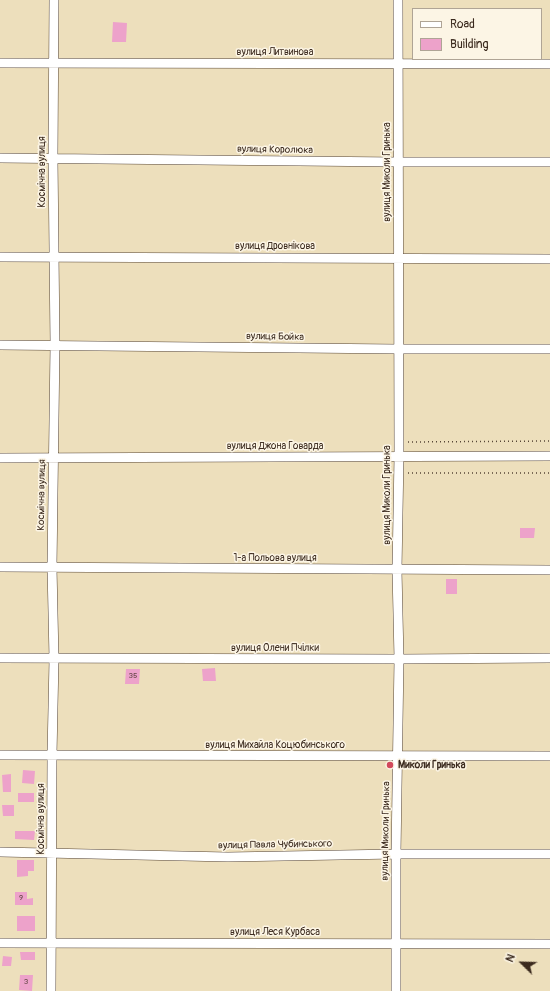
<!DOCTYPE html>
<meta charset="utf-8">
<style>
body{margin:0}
#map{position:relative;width:550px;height:991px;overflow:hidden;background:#eddfbc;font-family:Pangolin,sans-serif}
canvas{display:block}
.legend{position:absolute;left:412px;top:8px;width:130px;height:52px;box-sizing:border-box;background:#fcf5e5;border:1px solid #afa495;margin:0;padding:5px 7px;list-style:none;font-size:12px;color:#3b2a1e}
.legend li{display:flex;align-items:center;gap:8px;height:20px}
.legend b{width:20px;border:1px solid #afa495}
.north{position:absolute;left:502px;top:943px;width:40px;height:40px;-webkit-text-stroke:3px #fcf5e5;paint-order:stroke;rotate:293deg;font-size:11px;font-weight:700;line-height:16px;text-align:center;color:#3b2a1e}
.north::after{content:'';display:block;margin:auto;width:14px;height:18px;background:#3b2a1e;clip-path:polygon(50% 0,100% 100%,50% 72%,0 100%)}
</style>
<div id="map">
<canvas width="550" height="991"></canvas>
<ul class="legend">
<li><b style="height:5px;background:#fff"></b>Road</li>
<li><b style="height:11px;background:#eda2ca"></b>Building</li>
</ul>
<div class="north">N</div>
</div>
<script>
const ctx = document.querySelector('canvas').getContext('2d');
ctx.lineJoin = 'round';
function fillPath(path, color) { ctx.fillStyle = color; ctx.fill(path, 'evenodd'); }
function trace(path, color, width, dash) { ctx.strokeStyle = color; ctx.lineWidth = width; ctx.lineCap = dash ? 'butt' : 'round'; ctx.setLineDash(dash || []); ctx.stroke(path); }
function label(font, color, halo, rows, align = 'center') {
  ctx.font = font + ' Pangolin,sans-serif'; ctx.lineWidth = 3; ctx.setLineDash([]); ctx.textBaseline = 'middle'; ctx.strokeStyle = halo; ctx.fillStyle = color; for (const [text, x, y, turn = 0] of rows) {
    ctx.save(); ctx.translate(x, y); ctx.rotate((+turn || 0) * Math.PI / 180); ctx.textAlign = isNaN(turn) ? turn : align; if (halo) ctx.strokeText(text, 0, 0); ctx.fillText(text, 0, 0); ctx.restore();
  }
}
fillPath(new Path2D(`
 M113,22L127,23L126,42H112Z
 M520,528H535L534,538H520Z
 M446,579H457V594H446Z
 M215,668L216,681H203L202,669Z
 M126,669H140L139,684H125Z
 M23,770L35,771L34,784L22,783Z
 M11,774V792H3L2,775Z
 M18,793H34V802H18Z
 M2,805H14V816H3Z
 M15,831H35L34,840L15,839Z
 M17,860H34V871H28V876L17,877Z
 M15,892H27V899L33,898V905H15Z
 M17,916H35V931H17Z
 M20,952H35V960H21Z
 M3,956L12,957L11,966H2Z
 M20,975H33L32,991L19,990Z`), '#eda2ca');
const minor = new Path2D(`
 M0,63L550,64
 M0,158L398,162H550
 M0,257L550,259
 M0,345L398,349H550
 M0,458L550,456
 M0,567L550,570
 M0,658L399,659L550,658
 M0,755L550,756
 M0,852L228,857L396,854H550
 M0,943L550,944
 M51,991L52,755L54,659L52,567L55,345L53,158L54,0
 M396,991V854L399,659L397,570L399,456L398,0`);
trace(minor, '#564536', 10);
trace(new Path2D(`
 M408,442L550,441
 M408,473H550`), '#564536', 1.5, [1, 3]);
trace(minor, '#fff', 9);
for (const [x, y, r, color] of [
 [390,765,4,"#d1495b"]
]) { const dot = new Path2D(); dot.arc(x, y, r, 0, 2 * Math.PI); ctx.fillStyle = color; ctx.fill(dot); trace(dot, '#fcf5e5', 1.5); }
label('8px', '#684849', null, [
 ["35",133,676],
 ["9",21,898],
 ["3",26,982]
]);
label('10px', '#3b2a1e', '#fcf5e5', [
 ["вулиця Литвинова",275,52],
 ["вулиця Королюка",275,150,1],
 ["Космічна вулиця",42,172,-90],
 ["вулиця Миколи Гринька",387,172,-90],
 ["вулиця Дровнікова",275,246],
 ["вулиця Бойка",275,337,1],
 ["вулиця Джона Говарда",275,446],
 ["Космічна вулиця",42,495,-89],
 ["вулиця Миколи Гринька",387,495,-90],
 ["1-а Польова вулиця",275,558],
 ["вулиця Олени Пчілки",275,648],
 ["вулиця Михайла Коцюбинського",275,745],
 ["Космічна вулиця",41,819,-90],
 ["вулиця Миколи Гринька",386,831,-89],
 ["вулиця Павла Чубинського",275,845,-1],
 ["вулиця Леся Курбаса",275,932]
]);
label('bold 10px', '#3b2a1e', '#fcf5e5', [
 ["Миколи Гринька",398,765]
], 'left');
</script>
